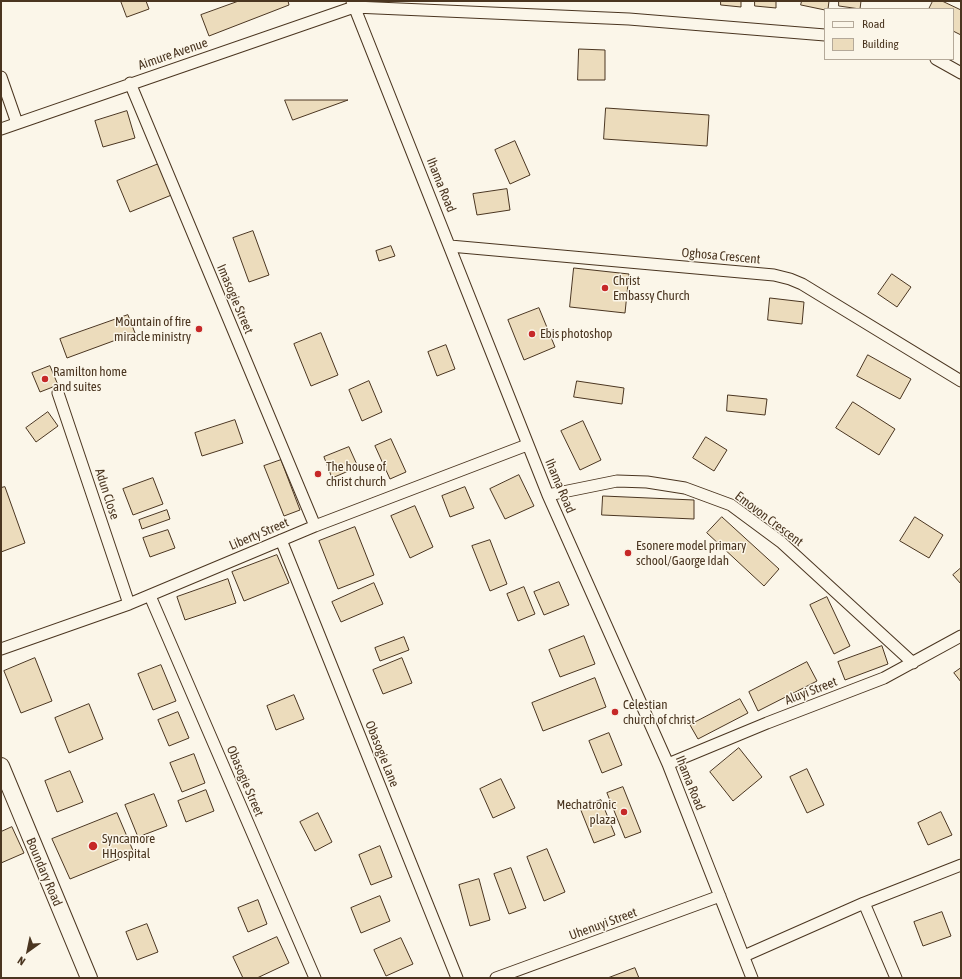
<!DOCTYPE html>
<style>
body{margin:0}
#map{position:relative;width:962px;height:979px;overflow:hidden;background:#fbf6e9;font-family:"Asap Condensed",sans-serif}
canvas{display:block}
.frame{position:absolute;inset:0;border:2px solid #4a3520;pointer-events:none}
.legend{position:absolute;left:824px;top:8px;width:130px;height:52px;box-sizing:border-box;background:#fbf6e9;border:1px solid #b4a999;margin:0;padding:5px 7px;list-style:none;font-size:12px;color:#4a3520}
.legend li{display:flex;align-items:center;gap:8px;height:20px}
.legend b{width:20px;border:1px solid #b4a999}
.north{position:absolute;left:8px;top:931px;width:40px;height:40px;-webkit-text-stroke:3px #fbf6e9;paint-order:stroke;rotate:213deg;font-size:11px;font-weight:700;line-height:16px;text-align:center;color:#4a3520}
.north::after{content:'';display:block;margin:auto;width:14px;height:18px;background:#4a3520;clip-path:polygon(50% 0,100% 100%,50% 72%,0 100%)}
</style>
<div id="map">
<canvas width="962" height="979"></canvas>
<div class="frame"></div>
<ul class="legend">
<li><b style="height:5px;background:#fbf6e9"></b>Road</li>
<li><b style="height:11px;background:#ecdcbc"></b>Building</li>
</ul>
<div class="north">N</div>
</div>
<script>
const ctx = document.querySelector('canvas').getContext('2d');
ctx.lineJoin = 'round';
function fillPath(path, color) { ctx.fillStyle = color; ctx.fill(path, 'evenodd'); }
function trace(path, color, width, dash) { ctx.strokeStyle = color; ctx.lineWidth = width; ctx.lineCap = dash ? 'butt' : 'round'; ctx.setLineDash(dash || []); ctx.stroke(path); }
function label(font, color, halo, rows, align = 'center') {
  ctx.font = font + ' "Asap Condensed",sans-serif'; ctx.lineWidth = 3; ctx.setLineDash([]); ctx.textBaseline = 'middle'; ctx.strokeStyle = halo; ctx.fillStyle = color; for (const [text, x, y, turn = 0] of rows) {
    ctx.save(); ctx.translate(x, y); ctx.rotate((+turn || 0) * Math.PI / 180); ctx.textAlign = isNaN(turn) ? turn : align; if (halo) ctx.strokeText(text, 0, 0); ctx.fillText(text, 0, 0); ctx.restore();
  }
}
const building = new Path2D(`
 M121,1H146L149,9L127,17Z
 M239,1H288L289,5L209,36L201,15Z
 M721,1H741V7L721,5Z
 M755,1H776V8L755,6Z
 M802,1H829L828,9L825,10L801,5Z
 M839,1H861L860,9L839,6Z
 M933,1H942L961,10V35L953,31V9H929Z
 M579,49L605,50V80H578Z
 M285,100H348L293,120Z
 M606,108L709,115L707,146L604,139Z
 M127,111L135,138L103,147L95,121Z
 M515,141L530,175L510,184L495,150Z
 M161,163L174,194L130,212L117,181Z
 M507,189L510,210L477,215L473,194Z
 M253,231L269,275L249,282L233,238Z
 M391,246L395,256L379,261L376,251Z
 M574,268L629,274L625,313L570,307Z
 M892,274L911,287L897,307L878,294Z
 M770,298L804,302L802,324L768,320Z
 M539,308L555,347L524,360L508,320Z
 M128,315L135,333L67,358L60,339Z
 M321,333L338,375L311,386L294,344Z
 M446,345L455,369L437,376L428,352Z
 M868,355L911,379L900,399L857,376Z
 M50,366L58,385L40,392L32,373Z
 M369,381L382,412L362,421L349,390Z
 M577,381L624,388L622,404L574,397Z
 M728,395L767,399L765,415L727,411Z
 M853,402L895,429L879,455L836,428Z
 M48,412L58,426L36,442L26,428Z
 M235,420L243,443L202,456L195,433Z
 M583,421L601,460L580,470L561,431Z
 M706,437L727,450L714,471L693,458Z
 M391,439L406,472L390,479L375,446Z
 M349,447L358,467L332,478L324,457Z
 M281,460L300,510L284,516L264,466Z
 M519,475L534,506L505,519L490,489Z
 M153,478L163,504L133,515L123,489Z
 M5,487L25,543L1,552V488Z
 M465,487L474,508L450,517L442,496Z
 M603,496L694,500V519L602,515Z
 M415,506L433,547L410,558L391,516Z
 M167,510L170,519L142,529L139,520Z
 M722,517L779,569L764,586L707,533Z
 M915,517L943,535L929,558L900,541Z
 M355,527L374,575L338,589L319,541Z
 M168,530L175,548L150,557L143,538Z
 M490,540L507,584L490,591L472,546Z
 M277,555L289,583L244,601L232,572Z
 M961,568V584L953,575Z
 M228,579L236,603L185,620L177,597Z
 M559,582L569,605L544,615L534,592Z
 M374,583L383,604L341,622L332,602Z
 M524,587L535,614L518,621L507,594Z
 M827,597L850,646L834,654L810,605Z
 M584,636L595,664L560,677L549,650Z
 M404,637L409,650L380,661L375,648Z
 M882,646L888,664L845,680L838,662Z
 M35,658L52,701L21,713L4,671Z
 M402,658L412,683L383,694L373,670Z
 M807,662L817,681L758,711L749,692Z
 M161,665L176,701L153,710L138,674Z
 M961,668V682L954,673Z
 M595,678L606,707L543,731L532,703Z
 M294,695L304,719L276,730L267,706Z
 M740,699L748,713L698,739L690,725Z
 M89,704L103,739L69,753L55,718Z
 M178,712L189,738L169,746L158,720Z
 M609,733L622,765L602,773L589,741Z
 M739,748L762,777L733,801L710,772Z
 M194,754L205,783L182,792L170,763Z
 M807,769L824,805L807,813L790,777Z
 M70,771L83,802L57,812L45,781Z
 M501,779L515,808L493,818L480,789Z
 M623,787L641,832L625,838L607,793Z
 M206,790L214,811L186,822L178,801Z
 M154,794L167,826L138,837L125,805Z
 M601,800L615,835L594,843L580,808Z
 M941,812L952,835L928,845L918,823Z
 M117,813L134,853L70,879L52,839Z
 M318,813L332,842L315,851L300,822Z
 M12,827L24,853L1,863V832Z
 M380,846L392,877L371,885L359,855Z
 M547,849L565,892L544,901L527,857Z
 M511,868L526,908L509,914L494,874Z
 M479,879L490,920L470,926L459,885Z
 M380,896L390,921L361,933L351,908Z
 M258,900L267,924L248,932L238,908Z
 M942,912L951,936L923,946L914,922Z
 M147,924L158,952L137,960L126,932Z
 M277,937L289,963L257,978H243L233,957Z
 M401,938L413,964L386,976L374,950Z
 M635,968L639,978H608Z`);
fillPath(building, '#ecdcbc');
trace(building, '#4a3520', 1);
const street = new Path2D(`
 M352,1L548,495L668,764L752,978
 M936,59L961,73
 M1,77L17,123
 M130,83L315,526
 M1,129L354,7L629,19L825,35
 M450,246L774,275L790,279L802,284L961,381
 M58,393L129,604
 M548,495L617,481L647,482L685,488L731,505L781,542L913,663
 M281,540L457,978
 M150,596L315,978
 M1,649L129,604L315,526L527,445
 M668,764L767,723L884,678L961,636
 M864,903L896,978
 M744,956L864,903L961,865
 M496,978L720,896`);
const secondary = new Path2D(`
 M1,766L89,978`);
trace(street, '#4a3520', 13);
trace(secondary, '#4a3520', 18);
trace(street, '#fbf6e9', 11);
trace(secondary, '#fbf6e9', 16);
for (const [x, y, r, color] of [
 [605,288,4,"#c62828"],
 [199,329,4,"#c62828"],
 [532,334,4,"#c62828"],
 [45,379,4,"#c62828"],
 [318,474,4,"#c62828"],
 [628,553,4,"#c62828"],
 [615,712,4,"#c62828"],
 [624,812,4,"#c62828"],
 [93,846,5,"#c62828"]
]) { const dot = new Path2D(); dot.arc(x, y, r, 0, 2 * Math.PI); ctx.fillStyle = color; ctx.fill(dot); trace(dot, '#fbf6e9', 1.5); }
label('13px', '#4a3520', '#fbf6e9', [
 ["Aimure Avenue",173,54,-19],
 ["Ihama Road",441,185,68],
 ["Oghosa Crescent",721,256,5],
 ["Imasogie Street",235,299,67],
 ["Ihama Road",560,486,67],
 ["Adun Close",107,494,72],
 ["Emovon Crescent",769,519,37],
 ["Liberty Street",259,534,-23],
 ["Aluyi Street",811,691,-21],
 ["Obasogie Lane",382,754,68],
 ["Obasogie Street",245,781,67],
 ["Ihama Road",690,783,68],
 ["Boundary Road",44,872,67],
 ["Uhenuyi Street",603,924,-20]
]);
label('13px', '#4a3520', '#fbf6e9', [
 ["Christ",613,281],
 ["Embassy Church",613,296],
 ["Mountain of fire",191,322,"right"],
 ["miracle ministry",191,337,"right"],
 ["Ebis photoshop",540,334],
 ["Ramilton home",53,372],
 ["and suites",53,387],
 ["The house of",326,467],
 ["christ church",326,482],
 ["Esonere model primary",636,546],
 ["school/Gaorge Idah",636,561],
 ["Celestian",623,705],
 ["church of christ",623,720],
 ["Mechatronic",616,805,"right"],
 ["plaza",616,820,"right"],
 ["Syncamore",102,839],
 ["HHospital",102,854]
], 'left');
</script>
